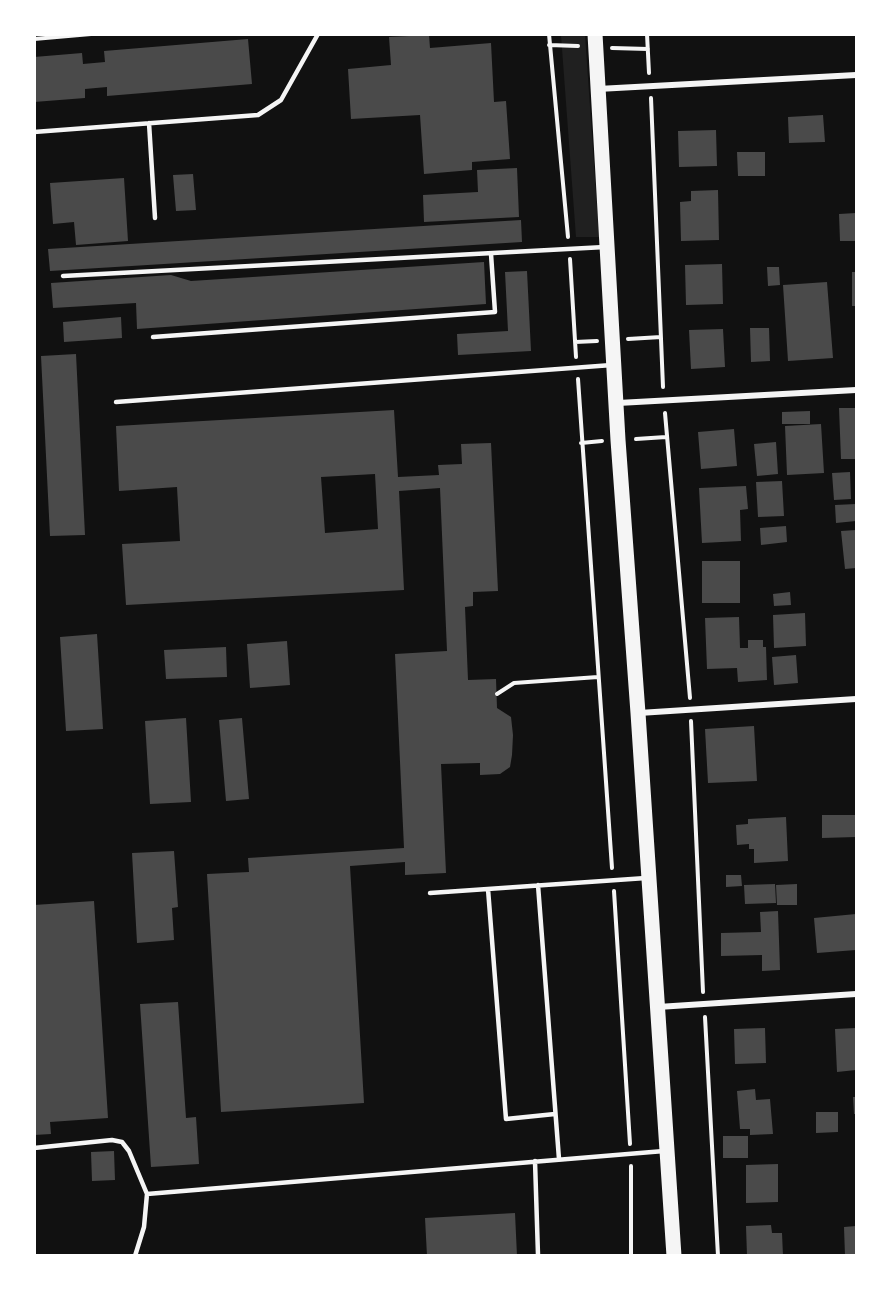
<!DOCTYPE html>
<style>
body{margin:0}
#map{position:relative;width:891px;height:1290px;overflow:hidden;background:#111;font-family:"DM Sans",sans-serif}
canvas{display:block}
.frame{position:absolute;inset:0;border:36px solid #fff;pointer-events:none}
</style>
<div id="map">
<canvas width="891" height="1290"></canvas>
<div class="frame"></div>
</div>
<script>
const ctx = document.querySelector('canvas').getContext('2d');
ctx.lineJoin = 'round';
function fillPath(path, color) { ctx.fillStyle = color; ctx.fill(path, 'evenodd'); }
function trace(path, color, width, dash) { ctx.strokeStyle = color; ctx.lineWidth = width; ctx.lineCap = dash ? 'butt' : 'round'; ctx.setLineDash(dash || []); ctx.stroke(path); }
fillPath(new Path2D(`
 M561,35H585L599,237H576Z`), '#202020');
fillPath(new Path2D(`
 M429,35L430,48L491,43L494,102L506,101L510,159L472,162V170L424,174L420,115L351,119L348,69L391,65L389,37Z
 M248,39L252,84L107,96V87L85,89V98L34,102V57L82,53L83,64L105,62L104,51Z
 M823,115L825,142L789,143L788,117Z
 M716,130L717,166L679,167L678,131Z
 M737,152H765V176H738Z
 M517,168L519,217L424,222L423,195L478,192L477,170Z
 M193,174L196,210L176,211L173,175Z
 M124,178L128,241L76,245L74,222L53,224L50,183Z
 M718,190L719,240L681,241L680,202L691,201V191Z
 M856,213V241H840L839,214Z
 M521,220L522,242L50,271L48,249Z
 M484,262L486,304L137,329L136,303L53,308L51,283L171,275L191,281Z
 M722,264L723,304L686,305L685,265Z
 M767,267H779L780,285L768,286Z
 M527,271L531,351L458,355L457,334L508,331L505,272Z
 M852,272H856V306H852Z
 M827,282L833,358L788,361L783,285Z
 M121,317L122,338L64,342L63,322Z
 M750,328H769L770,361L751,362Z
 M723,329L725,367L691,369L689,330Z
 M76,354L85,535L50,536L41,356Z
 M839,408H856V459H841Z
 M394,410L398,477L439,475L438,465L462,464L461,444L491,443L498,591L473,592V606L465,607L468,680L496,679L497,708L511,717L513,735L512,755L510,767L500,774L480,775V763L441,764L446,873L405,875V862L350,866L364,1103L221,1112L207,874L249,872L248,858L404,848L395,654L447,651L440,488L399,491L404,590L126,605L122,544L180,541L177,487L119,491L116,426ZM375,474L378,529L325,533L321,477Z
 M810,411V424H782V412Z
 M821,424L824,473L787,475L785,426Z
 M734,429L737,466L701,469L698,432Z
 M776,442L778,474L757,476L754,444Z
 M850,472L851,499L834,500L832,473Z
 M782,481L784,516L758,517L756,482Z
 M746,486L748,509L740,510L741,541L702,543L699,488Z
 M856,504V521L836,523L835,505Z
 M786,526L787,542L761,545L760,528Z
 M856,530V568L845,569L841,531Z
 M702,561H740V603H702Z
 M790,592L791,605L774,606L773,594Z
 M805,613L806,646L774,648L773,615Z
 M739,617L740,648H748V640H763V647H766L767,680L738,682L737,668L707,669L705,618Z
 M97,634L103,729L66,731L60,637Z
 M287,641L290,685L250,688L247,644Z
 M226,647L227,677L166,679L164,650Z
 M796,655L798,683L774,685L772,657Z
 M186,718L191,802L150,804L145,721Z
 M242,718L249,799L226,801L219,720Z
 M754,726L757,781L708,783L705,729Z
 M822,815H856V837L822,838Z
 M786,817L788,861L754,863V849H749V844L737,845L736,825L748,824V819Z
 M174,851L178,907L172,908L174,940L137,943L132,853Z
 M726,875H741L742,886L726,887Z
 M775,884L776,903L745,904L744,885Z
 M797,884V905H777L776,885Z
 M94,901L108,1118L50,1122L51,1134L34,1135V905Z
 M778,911L780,970L762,971V955L721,956V933L761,932L760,912Z
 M856,914V950L817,953L814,918Z
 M178,1002L186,1118L196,1117L199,1164L151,1167L140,1004Z
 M765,1028L766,1063L735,1064L734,1029Z
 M856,1028V1070L837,1072L835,1029Z
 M755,1089L756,1100L770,1099L773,1134L750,1135V1129H740L737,1091Z
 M853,1097H856V1114H854Z
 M816,1112H838V1132L816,1133Z
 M723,1136H748V1158H723Z
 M114,1151L115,1180L92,1181L91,1152Z
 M778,1164V1202L746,1203V1165Z
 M515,1213L517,1256H427L425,1218Z
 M771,1225L772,1233H782L783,1256H747L746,1226Z
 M856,1226V1256H845L844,1227Z`), '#4a4a4a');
trace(new Path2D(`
 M549,34L568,237
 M647,34L649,73
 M34,39L91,34
 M549,45L578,46
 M612,48L648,49
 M651,98L663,387
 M570,259L576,357
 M628,339L661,337
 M575,342L597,341
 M578,379L612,868
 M665,413L690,698
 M636,439L666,437
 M581,443L602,441
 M497,694L514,683L598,677
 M691,721L703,992
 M614,891L630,1144
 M705,1017L718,1256
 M631,1166V1256`), '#f5f5f5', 4);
trace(new Path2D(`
 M149,123L155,218
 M34,132L258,115L281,100L318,34
 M63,276L605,247
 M153,337L495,312L491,254
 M116,402L612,365
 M538,885L559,1159
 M488,889L506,1119L555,1114
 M430,893L646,878
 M34,1148L112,1140L122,1142L129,1151L147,1194L144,1227L135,1256
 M535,1161L538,1255
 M147,1194L664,1151`), '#f5f5f5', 4.5);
trace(new Path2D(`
 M598,89L856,75
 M618,403L856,390
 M639,713L856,699
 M658,1007L856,994`), '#f5f5f5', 6);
trace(new Path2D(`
 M595,34L618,440L638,713L674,1256`), '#f5f5f5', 15);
</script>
